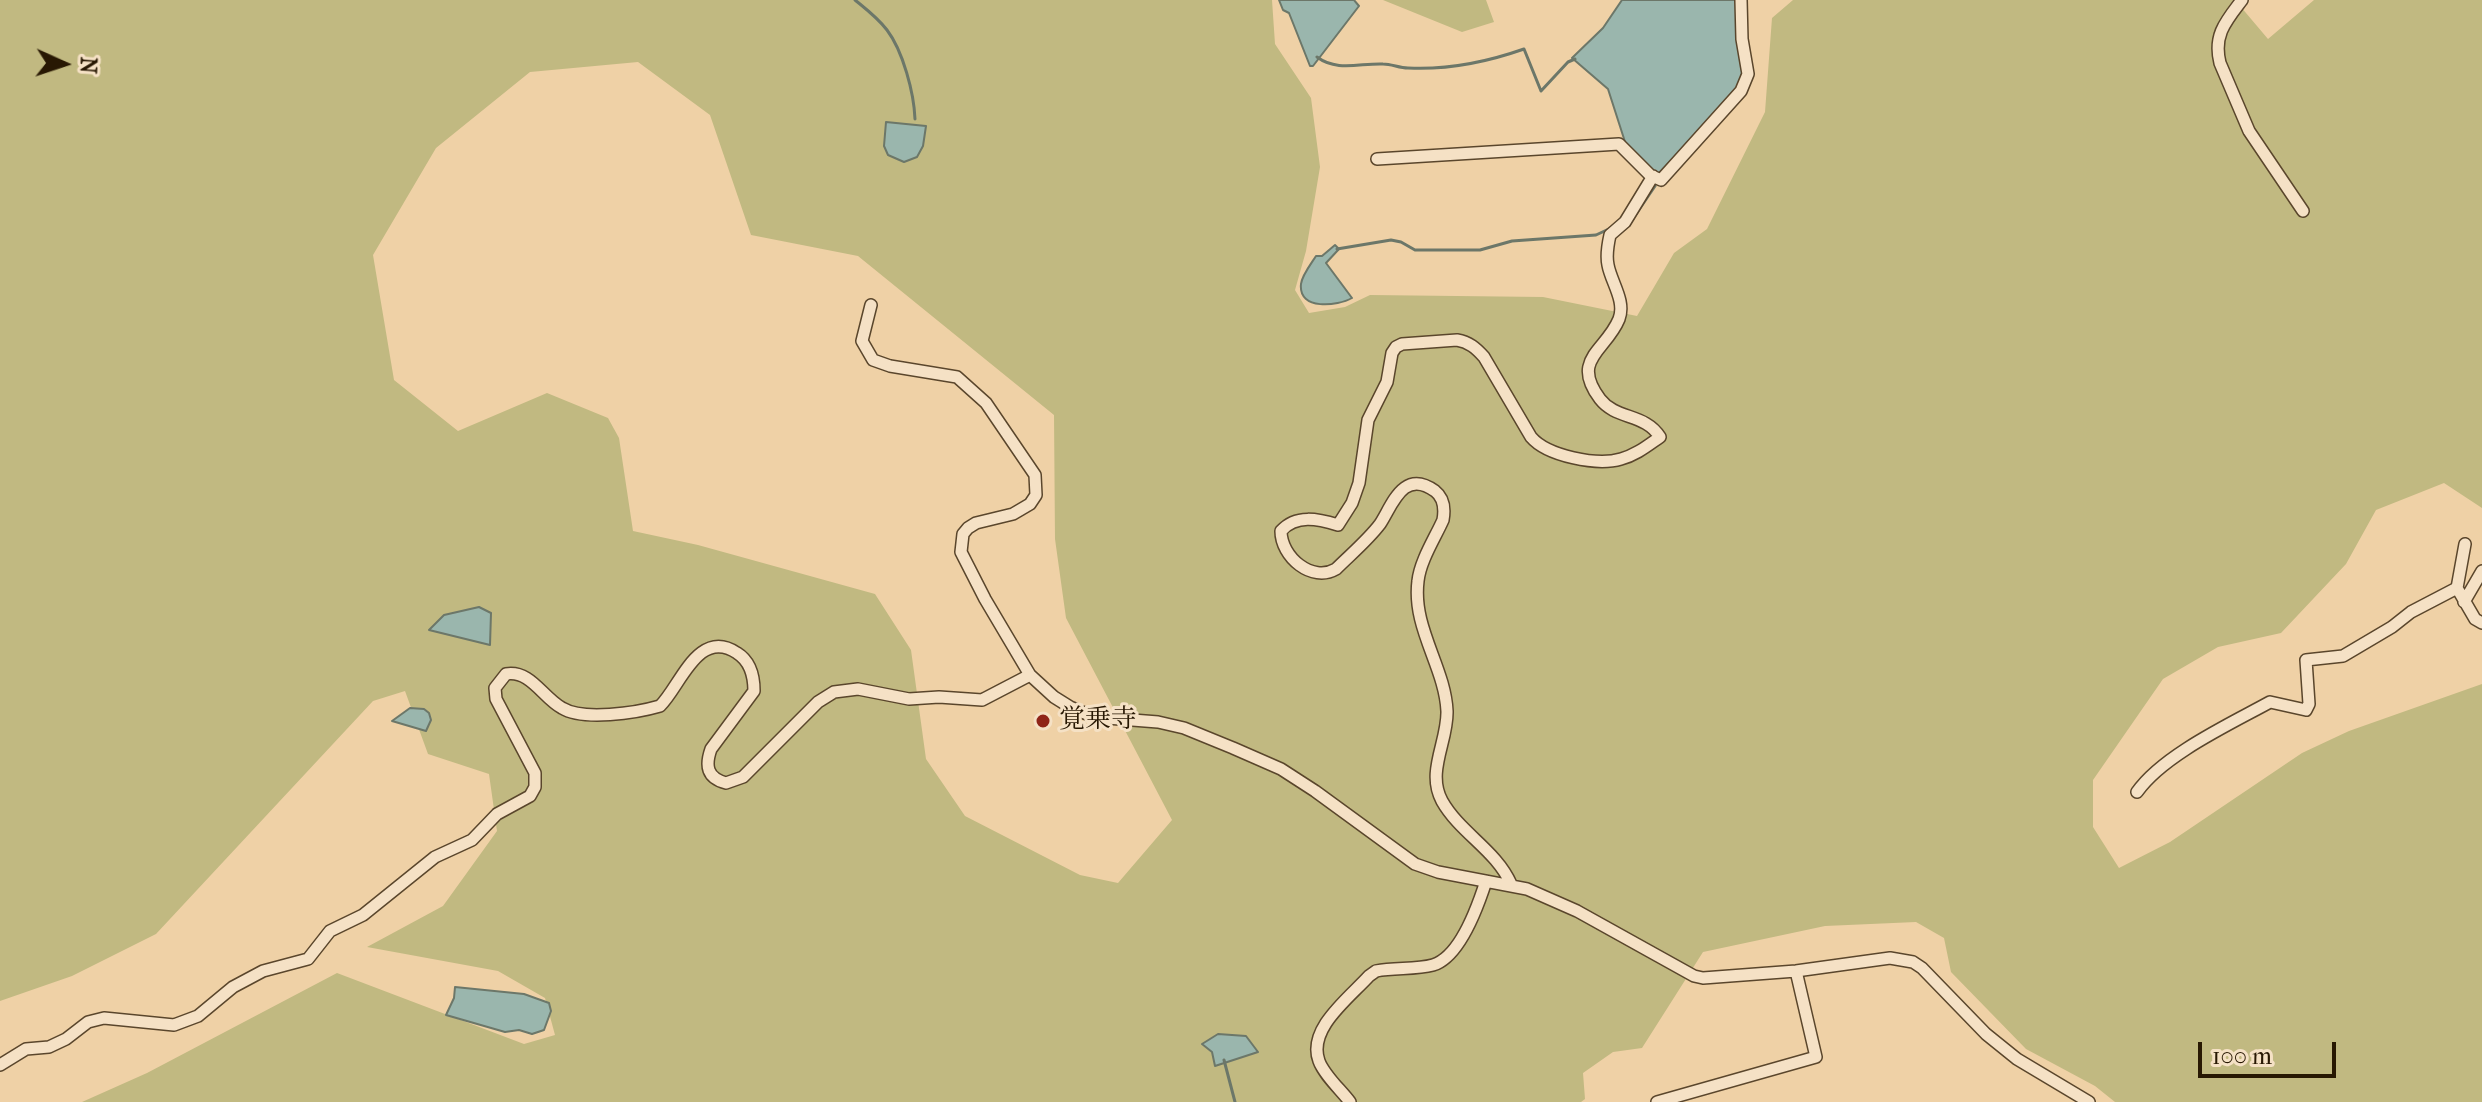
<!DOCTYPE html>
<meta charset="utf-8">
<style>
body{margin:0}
#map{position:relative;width:2482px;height:1102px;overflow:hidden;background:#efd1a6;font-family:"IM FELL French Canon",serif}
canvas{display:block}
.north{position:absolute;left:24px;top:24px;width:80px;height:80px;-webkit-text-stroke:6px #f5e1c5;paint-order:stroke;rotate:93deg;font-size:22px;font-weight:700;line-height:32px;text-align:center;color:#281803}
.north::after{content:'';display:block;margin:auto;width:28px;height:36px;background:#281803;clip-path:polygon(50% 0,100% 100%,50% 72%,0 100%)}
.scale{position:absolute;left:2198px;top:1042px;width:138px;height:36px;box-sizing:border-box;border:4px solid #281803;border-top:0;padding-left:10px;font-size:24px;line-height:28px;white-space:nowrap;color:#281803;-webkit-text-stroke:6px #f5e1c5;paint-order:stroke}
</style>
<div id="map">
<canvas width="2482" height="1102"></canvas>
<div class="north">N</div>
<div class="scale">100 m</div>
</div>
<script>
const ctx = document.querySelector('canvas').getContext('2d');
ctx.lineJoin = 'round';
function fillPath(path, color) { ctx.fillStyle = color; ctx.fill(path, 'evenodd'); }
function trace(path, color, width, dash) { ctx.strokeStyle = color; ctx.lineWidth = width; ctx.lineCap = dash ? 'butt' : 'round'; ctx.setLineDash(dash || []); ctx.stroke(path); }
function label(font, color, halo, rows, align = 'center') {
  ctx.font = font + ' "IM FELL French Canon","Noto Serif JP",serif'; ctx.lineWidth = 6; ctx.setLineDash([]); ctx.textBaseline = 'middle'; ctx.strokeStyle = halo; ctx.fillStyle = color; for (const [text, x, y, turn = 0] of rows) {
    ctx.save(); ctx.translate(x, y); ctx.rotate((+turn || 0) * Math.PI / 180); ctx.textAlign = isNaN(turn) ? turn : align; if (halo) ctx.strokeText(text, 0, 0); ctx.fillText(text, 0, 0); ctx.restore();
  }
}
fillPath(new Path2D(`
 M0,0H1272L1275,44L1311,98L1320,167L1306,251L1295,290L1309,313L1345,307L1370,295L1543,297L1637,316L1674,253L1707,229L1765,112L1772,18L1793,0H2235L2268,39L2314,0H2482V508L2444,483L2376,510L2346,564L2281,633L2218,647L2163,679L2093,780V827L2119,868L2170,842L2302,753L2349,731L2482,684V1102H2115L2095,1086L2026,1049L1951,972L1944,938L1916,922L1825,926L1703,952L1642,1048L1613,1052L1583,1073L1585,1099L1581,1102H82L147,1073L337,973L524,1044L555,1035L545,998L498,971L367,947L443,906L497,831L489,774L428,754L405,691L373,701L156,934L72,976L0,1001ZM638,62L710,115L751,235L858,256L1054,415L1055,539L1066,618L1172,820L1118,883L1080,875L965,816L926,759L911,650L875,594L698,545L633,531L619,438L608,418L547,393L458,431L394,380L373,255L436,148L530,72Z
 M1383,0H1486L1494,22L1462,32Z`), '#c1b981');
const water = new Path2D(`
 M1279,0H1354L1359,6L1313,66H1310L1289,13L1283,10Z
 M1622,0H1738L1744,66L1737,92L1658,174L1651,172L1626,145L1608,89L1572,58L1603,28Z
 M886,122L926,126L923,146L917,157L904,162L888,155L884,146Z
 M1335,245L1339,249L1326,263L1352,298C1338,306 1298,311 1301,284C1302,275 1311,264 1316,256H1322Z
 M479,607L491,613L490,645L429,630L444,615Z
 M410,708L424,709L429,713L431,720L426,731L392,721Z
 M455,987L524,994L549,1003L551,1011L544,1030L532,1034L519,1030L505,1032L446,1015L454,998Z
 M1218,1034L1246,1036L1258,1052L1215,1066L1212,1052L1202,1044Z`);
fillPath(water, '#9ab6ad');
trace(water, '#6c7769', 2);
trace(new Path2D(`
 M855,0C866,9 878,18 887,30C903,51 914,93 915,119
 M1317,57C1337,72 1360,63 1383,64C1392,64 1399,68 1408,68C1447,70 1487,62 1524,49L1541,91L1568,62L1575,59
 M1630,223L1655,186
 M1337,249L1391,240L1401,242L1415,250H1480L1512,241L1596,235L1611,228
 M1224,1060L1235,1102`), '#6c7769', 3);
const minor = new Path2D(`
 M2242,0C2226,21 2213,35 2220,63L2249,131L2303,211
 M1377,159L1619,144L1650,175L1661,180L1741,91L1748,74L1742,39L1741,0
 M871,305L862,341L873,360L890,366L957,377L986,403L1035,475L1036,495L1030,504L1013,514L976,523L968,528L963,534L961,552L985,599L1030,675L1054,697L1070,707L1094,717L1158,722L1184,728L1233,748L1281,769L1315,791L1415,864L1438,872L1527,889L1577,911L1694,976L1703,978L1796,971L1890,958L1913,962L1922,968L1986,1034L2017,1059L2089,1102
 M2465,544L2457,588L2475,619L2482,623
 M2464,602L2482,571
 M2137,792C2163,755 2230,724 2270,702L2306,710L2309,704L2306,660L2343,656L2392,627L2411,612L2457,588
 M1511,884C1496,850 1460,833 1442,801C1426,772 1448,741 1447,711C1445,667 1412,628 1418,581C1420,561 1435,538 1443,520C1445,509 1444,498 1435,491C1403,468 1392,506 1380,524C1368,540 1350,555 1336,569C1312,583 1281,557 1281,531C1296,514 1318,519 1338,525L1352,503L1359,483L1368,420L1387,382L1392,353L1396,347L1402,344L1457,340C1469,342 1476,348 1484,357L1531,437C1547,456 1597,466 1621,459C1636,455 1647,446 1660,437C1645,413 1616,420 1600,399C1570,359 1606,351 1619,319C1626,301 1611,282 1608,265C1606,256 1608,244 1610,235L1625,222L1653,176
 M0,1065L26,1049L49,1047L66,1039L88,1022L104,1018L174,1025L198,1016L233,987L263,971L308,959L330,931L363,915L435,857L472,840L497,814L530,796L535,787V773L496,699L495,688L506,674C531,670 542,697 562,708C583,721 636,713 660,706C680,687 698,627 737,653C750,661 754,676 754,691L711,749C705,766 707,778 726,783L743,777L818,702L834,692L858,689L909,699L939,697L982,700L1030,675
 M1350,1102C1341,1090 1324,1075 1319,1061C1307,1029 1349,998 1369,976L1376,971C1395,967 1415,970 1433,965C1460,957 1478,906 1486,881
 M1657,1102L1816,1057L1796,971`);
trace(minor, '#5a462c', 14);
trace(minor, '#f5e1c5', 11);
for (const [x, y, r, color] of [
 [1043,721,8,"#8f2418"]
]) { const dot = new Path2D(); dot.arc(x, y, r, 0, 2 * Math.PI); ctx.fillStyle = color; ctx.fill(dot); trace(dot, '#f5e1c5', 3); }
label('26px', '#281803', '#f5e1c5', [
 ["覚乗寺",1059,721]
], 'left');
</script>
